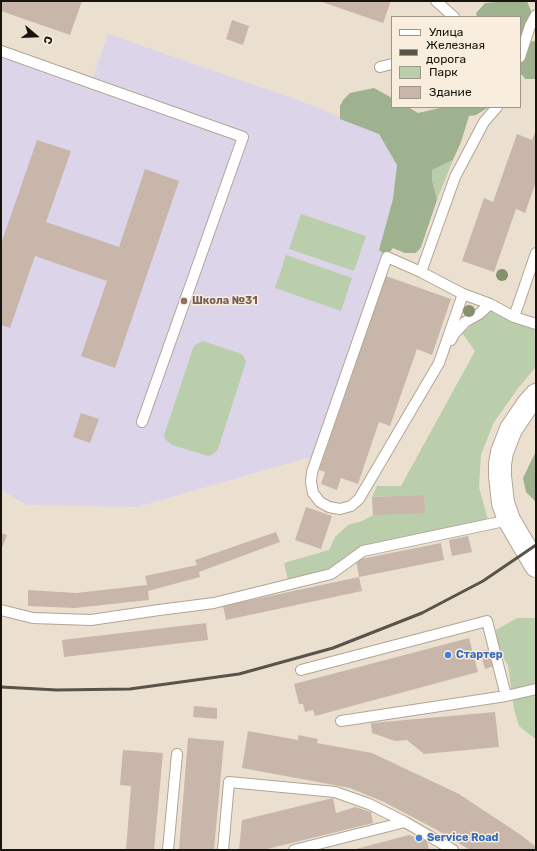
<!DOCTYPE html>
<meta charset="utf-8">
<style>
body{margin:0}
#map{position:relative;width:537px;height:851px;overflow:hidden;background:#ebe0d0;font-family:Rubik,sans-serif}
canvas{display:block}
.frame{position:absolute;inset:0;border:2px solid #17130d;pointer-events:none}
.legend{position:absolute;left:391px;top:16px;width:130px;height:92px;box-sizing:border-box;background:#f9eedd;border:1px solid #9f968a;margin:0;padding:5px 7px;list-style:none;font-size:12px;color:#17130d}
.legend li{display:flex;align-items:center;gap:8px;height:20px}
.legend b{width:20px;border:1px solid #9f968a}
.north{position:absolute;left:16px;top:16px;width:40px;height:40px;-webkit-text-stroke:3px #f9eedd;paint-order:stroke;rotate:109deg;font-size:11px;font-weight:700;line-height:16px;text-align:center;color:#17130d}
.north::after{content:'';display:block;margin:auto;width:14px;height:18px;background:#17130d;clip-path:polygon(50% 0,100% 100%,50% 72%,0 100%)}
</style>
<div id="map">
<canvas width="537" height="851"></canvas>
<div class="frame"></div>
<ul class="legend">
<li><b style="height:5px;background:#fff"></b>Улица</li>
<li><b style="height:5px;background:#59534a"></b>Железная дорога</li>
<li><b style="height:11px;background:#bbceac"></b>Парк</li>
<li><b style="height:11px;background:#c8b6ab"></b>Здание</li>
</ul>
<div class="north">С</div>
</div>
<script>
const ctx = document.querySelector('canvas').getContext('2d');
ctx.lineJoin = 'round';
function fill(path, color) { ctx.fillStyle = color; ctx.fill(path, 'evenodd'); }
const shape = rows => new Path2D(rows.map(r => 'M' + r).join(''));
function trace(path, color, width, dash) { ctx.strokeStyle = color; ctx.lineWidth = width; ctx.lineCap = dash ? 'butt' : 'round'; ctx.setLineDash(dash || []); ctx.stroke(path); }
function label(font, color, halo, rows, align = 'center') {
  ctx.font = font + ' Rubik,sans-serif'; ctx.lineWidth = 3; ctx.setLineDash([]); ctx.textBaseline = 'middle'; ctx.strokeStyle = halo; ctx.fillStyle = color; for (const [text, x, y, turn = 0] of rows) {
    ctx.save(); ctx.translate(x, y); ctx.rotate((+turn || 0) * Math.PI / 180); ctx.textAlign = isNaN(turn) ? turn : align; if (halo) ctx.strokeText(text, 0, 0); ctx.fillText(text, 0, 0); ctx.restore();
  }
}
const education = shape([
 [108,34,303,102,418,147,314,456,137,507,27,505,1,490,1,46,93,77]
]);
const green = shape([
 [453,160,437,200,432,180,432,170],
 [301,214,366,236,354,271,289,249],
 [286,255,352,278,341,311,275,288],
 [491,309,511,322,536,330,536,367,519,387,494,422,481,455,479,487,488,520,362,548,329,572,288,581,284,563,329,550,335,537,348,525,362,521,373,515,424,495,372,497,377,486,401,486,475,351,462,333],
 [203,341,239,353,243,355,246,362,218,449,212,455,208,456,172,445,165,439,164,435,193,348,195,345],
 [517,618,536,618,536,738,534,738,519,726,514,709,508,665,499,651,496,630]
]);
const forest = shape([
 [508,1,527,1,533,16,520,37,520,17,477,17,476,13,485,3],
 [520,39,523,42,536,41,536,79,525,79,523,76,520,74],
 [374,88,392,98,392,107,408,107,418,113,444,107,489,107,476,115,469,116,461,142,453,160,432,170,432,180,437,200,421,247,418,251,415,253,405,253,393,248,389,253,384,254,379,250,393,199,397,165,379,134,340,119,340,106,343,100,350,93],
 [536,451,536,502,526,492,523,478]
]);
const building = shape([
 [1,1,82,1,70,35,1,11],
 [319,1,391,1,383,23],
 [232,20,249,26,243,45,226,39],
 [536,130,536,182,525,213,516,209,494,272,462,261,484,198,493,202,517,134,532,140],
 [37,140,71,151,46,222,119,247,145,169,179,181,115,368,81,356,107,281,35,256,10,328,1,325,1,244],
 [386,276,451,299,432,355,417,349,390,426,379,422,358,484,341,478,337,490,321,484,325,472,319,470],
 [81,413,99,419,90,443,73,437],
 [424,495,425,513,373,515,372,497],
 [306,507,332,516,321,549,295,540],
 [276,532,280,542,199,572,200,577,148,591,149,600,75,608,28,606,28,590,76,593,147,585,145,576,197,565,195,560],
 [1,533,7,535,1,551],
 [468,536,472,552,452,556,449,540],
 [441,543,444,560,359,577,356,560],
 [359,577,362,591,226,620,223,606],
 [206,623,208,640,64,657,62,640],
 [469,638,478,672,315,716,313,710,305,712,303,704,299,704,294,684],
 [490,649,494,666,485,669,480,651],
 [194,706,217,708,217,719,193,717],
 [495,712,499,747,424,754,407,740,395,741,372,733,371,723],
 [248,731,298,740,298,735,318,739,317,743,372,753,459,794,521,835,536,847,536,850,470,850,437,830,384,802,350,788,242,768],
 [188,738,224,741,214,850,179,850],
 [123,750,163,753,154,850,126,850,131,786,120,785],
 [333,798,336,813,355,807,371,812,373,823,263,850,239,850,242,820],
 [409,835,427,841,429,850,352,850]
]);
const service = shape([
 [436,1,454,17],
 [1,51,243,137,142,422],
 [520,57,530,26,536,15],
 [380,67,392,64],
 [421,272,455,177,484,122,497,107],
 [463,294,439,363,359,499,351,506,340,509,329,507,320,502,313,493,311,482,312,472,387,257,421,272,463,294,490,304,514,317,536,324],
 [514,317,536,253],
 [451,340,454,334,465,322,479,314,490,304],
 [1,610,33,618,91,620,159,610,214,603,331,574,363,551,509,520],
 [301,670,487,621,506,696],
 [341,721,506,696,536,689],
 [168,850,177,754],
 [223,850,229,782,335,792,369,804,405,822,453,850],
 [294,850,405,822]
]);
const primary = shape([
 [536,395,528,404,511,429,502,452,500,464,500,476,503,503,509,520,536,566]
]);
const rail = shape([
 [1,687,57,690,130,689,239,674,333,648,422,613,483,581,536,545]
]);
const trees = [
 [502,275],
 [469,311]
];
const markers = [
 [184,301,4,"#8d6e63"],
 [448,655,4,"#3f7fe0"],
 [419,838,4,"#3f7fe0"]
];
const educationNames = [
 ["Школа №31",192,301]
];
const shopNames = [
 ["Стартер",456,655],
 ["Service Road",427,838]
];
fill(education, '#dcd4e9');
fill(green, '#bbceac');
fill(forest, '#9fb28f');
fill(building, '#c8b6ab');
trace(service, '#b0a595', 12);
trace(primary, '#b0a595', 24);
trace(service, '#fff', 10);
trace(primary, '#fff', 22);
trace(rail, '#59534a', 3);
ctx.fillStyle = '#87906c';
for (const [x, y] of trees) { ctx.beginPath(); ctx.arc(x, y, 6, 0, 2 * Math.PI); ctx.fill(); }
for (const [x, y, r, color] of markers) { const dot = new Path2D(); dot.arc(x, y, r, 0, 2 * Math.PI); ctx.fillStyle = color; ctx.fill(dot); trace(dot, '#f9eedd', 1.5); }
label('bold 11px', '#785e54', '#f9eedd', educationNames, 'left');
label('bold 11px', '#366cbe', '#f9eedd', shopNames, 'left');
</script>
